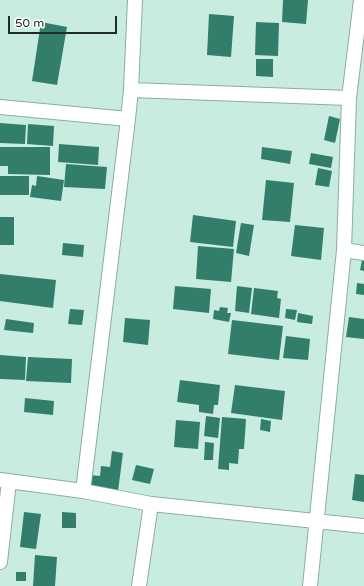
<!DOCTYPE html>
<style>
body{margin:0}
#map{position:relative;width:364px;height:586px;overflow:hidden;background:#c9ece0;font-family:"Varela Round",sans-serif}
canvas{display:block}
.scale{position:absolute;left:8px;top:16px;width:109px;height:18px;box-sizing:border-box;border:2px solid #1e2b27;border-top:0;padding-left:5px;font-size:12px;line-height:14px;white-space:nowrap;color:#1e2b27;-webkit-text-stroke:3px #fff;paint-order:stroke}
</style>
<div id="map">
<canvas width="364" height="586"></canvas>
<div class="scale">50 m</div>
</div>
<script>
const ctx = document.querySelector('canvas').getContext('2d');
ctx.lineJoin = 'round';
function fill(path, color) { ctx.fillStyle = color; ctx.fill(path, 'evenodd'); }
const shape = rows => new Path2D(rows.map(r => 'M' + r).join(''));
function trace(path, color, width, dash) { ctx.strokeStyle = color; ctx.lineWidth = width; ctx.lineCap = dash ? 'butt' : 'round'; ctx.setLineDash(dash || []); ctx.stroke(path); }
const building = shape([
 [283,0,308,0,306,24,282,22],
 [209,14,234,16,231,57,207,55],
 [41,22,67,27,57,85,32,81],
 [256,22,279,23,278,56,255,55],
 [256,59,273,59,273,77,256,76],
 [329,116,340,119,335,143,324,140],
 [0,123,26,125,25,144,0,143],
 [28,124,54,126,53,146,27,144],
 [59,144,99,147,98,165,58,162],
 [0,147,50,147,50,175,8,174,8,166,0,166],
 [262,147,292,151,290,164,261,159],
 [311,153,333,157,331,168,309,164],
 [66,164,107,167,105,189,64,187],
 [318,168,332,171,329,187,315,185],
 [0,176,29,176,29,195,0,195],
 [37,176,64,180,61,201,30,197,32,185,36,186],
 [266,180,294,183,290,222,262,220],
 [193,215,236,221,233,247,190,242],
 [0,217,14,217,14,245,0,245],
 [241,223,254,225,249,256,236,253],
 [295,225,324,228,321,260,291,256],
 [63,243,84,245,83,257,62,255],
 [198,246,234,249,231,282,196,279],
 [362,260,364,260,364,271,360,270],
 [0,274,56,280,53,308,0,301],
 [357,283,364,284,364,295,356,294],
 [175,286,211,289,209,313,173,309],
 [237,286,252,288,249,313,235,311],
 [254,288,278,291,277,298,281,299,279,318,251,314],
 [220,307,228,308,227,313,231,313,229,322,213,319,214,310,219,311],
 [70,309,84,310,82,325,68,324],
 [286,309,297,310,295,320,285,318],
 [298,313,313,316,312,324,297,322],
 [349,317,364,319,364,339,346,337],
 [125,318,150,320,148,345,123,342],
 [6,319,34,323,33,333,4,330],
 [232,320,283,326,279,360,228,354],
 [286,336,310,339,308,360,283,358],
 [0,355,26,357,25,380,0,379],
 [28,357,72,359,71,383,26,381],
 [180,380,220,385,218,405,214,405,213,414,199,412,199,405,177,402],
 [235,385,285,391,282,420,231,413],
 [25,398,54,401,53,415,24,412],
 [206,416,220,418,218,438,204,436],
 [222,417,246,419,244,449,239,449,238,464,229,463,229,470,218,469],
 [261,419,271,421,270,432,260,430],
 [176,420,200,422,198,449,174,447],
 [205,442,214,443,213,460,204,460],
 [112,451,123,453,118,491,89,487,90,475,100,476,101,466,110,467],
 [136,465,154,469,150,484,132,480],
 [355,474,364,475,364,502,352,500],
 [24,512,41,514,36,549,20,547],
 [62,512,76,513,76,528,62,528],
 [35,555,57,557,55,586,33,586],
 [16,572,26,572,26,581,16,581]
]);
const minor = shape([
 [131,90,349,98],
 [0,107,128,119],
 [344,250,364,253],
 [0,480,83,491,151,504,364,526],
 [83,491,128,119,131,90,135,0],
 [0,562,9,481],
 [139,586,151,504],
 [310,586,344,250,349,98,361,0]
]);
fill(building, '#327e6a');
trace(minor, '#8cada3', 16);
trace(minor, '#fff', 14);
</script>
